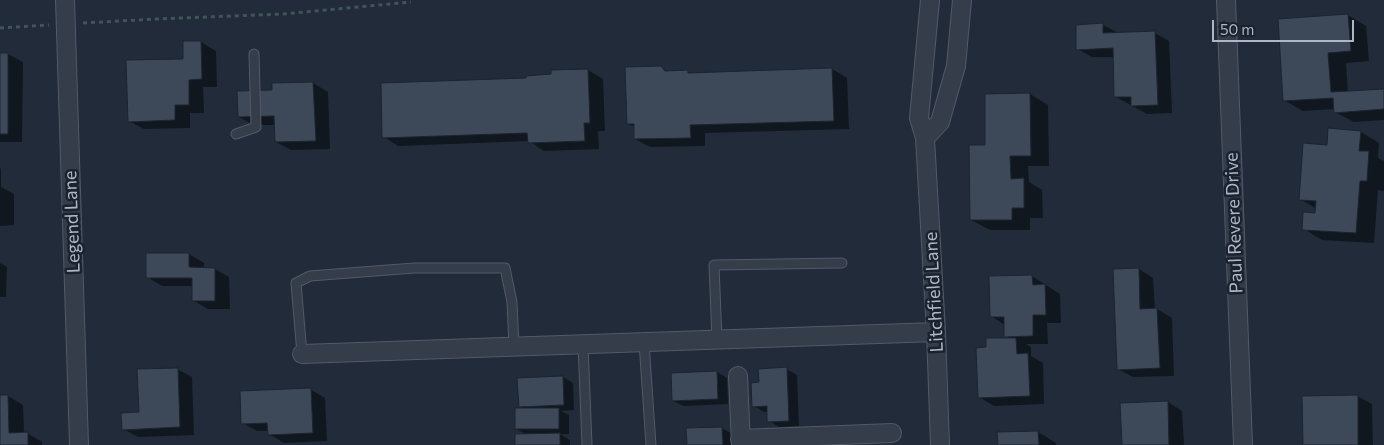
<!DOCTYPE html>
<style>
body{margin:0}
#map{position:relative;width:1384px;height:445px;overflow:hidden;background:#212b3a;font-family:Commissioner,sans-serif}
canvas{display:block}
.scale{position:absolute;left:1212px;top:20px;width:142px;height:22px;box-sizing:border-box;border:2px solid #afb7c6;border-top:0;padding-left:6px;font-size:15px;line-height:18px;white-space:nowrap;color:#afb7c6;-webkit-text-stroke:4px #1a222e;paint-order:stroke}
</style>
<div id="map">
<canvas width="1384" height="445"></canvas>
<div class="scale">50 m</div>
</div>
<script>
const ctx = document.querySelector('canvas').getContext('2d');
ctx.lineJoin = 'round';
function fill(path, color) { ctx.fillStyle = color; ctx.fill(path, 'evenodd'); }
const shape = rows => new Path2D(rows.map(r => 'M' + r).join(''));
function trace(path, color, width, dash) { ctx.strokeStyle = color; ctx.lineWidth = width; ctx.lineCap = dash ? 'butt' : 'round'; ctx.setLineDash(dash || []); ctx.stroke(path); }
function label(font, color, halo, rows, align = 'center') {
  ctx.font = font + ' Commissioner,sans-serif'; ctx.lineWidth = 5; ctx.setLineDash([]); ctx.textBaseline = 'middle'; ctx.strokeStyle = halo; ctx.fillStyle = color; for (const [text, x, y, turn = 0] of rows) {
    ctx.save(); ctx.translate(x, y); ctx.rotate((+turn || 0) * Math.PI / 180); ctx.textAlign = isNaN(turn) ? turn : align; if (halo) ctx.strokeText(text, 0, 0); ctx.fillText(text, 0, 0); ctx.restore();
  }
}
const shadow = shape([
 [1348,15,1366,26,1369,61,1346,63,1348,93,1384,90,1384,120,1354,122,1335,112,1335,109,1303,111,1284,100],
 [1103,25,1118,33,1155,33,1169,41,1172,113,1147,114,1116,97,1114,57,1092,57,1078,49],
 [201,42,216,51,217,87,203,87,204,113,190,113,190,128,144,129,129,121],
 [0,54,8,54,23,62,22,142,0,142],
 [661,68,669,72,687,71,691,74,832,69,847,78,849,129,705,133,705,146,650,147,635,139,635,127,628,124],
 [588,70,603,79,605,131,598,131,599,149,544,151,529,141,398,146,384,137,527,79],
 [313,83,328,92,330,149,291,150,276,142,276,125,254,125,239,117,274,91],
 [1030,94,1048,105,1049,166,1028,166,1029,182,1042,190,1043,218,1030,218,1030,230,990,230,971,220,987,146],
 [1361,132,1379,143,1378,158,1384,161,1384,191,1378,190,1374,243,1322,240,1304,229,1316,214,1317,209,1300,199,1328,146],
 [0,168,1,169,1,187,14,194,14,225,0,226],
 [189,254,204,263,204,269,215,269,229,277,230,309,208,309,194,301,194,286,162,286,147,277],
 [0,263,7,267,6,297,0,297],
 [1139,269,1153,278,1155,310,1157,309,1172,318,1174,376,1133,377,1118,369],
 [1032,276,1060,294,1061,323,1047,323,1048,344,1026,344,1031,347,1031,356,1043,363,1044,404,994,406,979,397,987,348,1011,339,1006,336,1005,325,991,316,990,277],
 [177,369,192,377,194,435,138,437,123,429,140,413],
 [786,369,797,375,799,426,779,427,769,421,768,412,764,412,754,406,760,384],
 [717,372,727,378,728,404,684,406,673,401],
 [563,377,573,383,574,410,561,411,569,415,569,434,560,434,570,440,570,445,516,445,528,435,516,429,525,409,520,406],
 [310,389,325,398,327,441,284,443,269,434,269,431,257,431,243,423],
 [0,396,8,396,23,405,24,433,27,433,42,442,42,445,0,445],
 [1357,396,1372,404,1373,445,1304,445],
 [1168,402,1182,411,1184,445,1123,445],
 [722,428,737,437,737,445,688,445],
 [1038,432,1056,443,1056,445,999,445]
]);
const building = shape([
 [1348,14,1351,51,1328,53,1331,92,1384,89,1384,109,1334,113,1333,98,1283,101,1278,19,1348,14],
 [1103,23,1103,33,1155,31,1158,105,1131,106,1131,97,1114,97,1113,48,1076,50,1076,25,1103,23],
 [183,41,201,41,202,79,189,80,189,105,175,105,175,120,128,122,126,60,183,59,183,41],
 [0,53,8,53,8,134,0,134,0,53],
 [661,66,665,71,688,70,688,73,832,68,834,121,690,125,691,138,634,139,634,124,627,124,625,67,661,66],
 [588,69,590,123,584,123,585,141,528,143,527,133,382,138,381,83,526,78,526,76,551,74,551,70,588,69],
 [313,82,316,141,275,142,274,116,238,117,237,91,272,90,272,83,313,82],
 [1030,93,1031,156,1010,156,1011,179,1024,178,1024,208,1012,208,1012,220,970,220,969,145,985,145,985,94,1030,93],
 [1328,128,1361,131,1359,151,1369,151,1367,181,1360,181,1356,233,1302,230,1303,212,1315,213,1316,201,1299,200,1303,143,1327,145,1328,128],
 [146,253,189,253,189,267,215,268,215,301,192,301,192,278,146,278,146,253],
 [1139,268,1140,309,1157,308,1160,368,1117,370,1113,269,1139,268],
 [1032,275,1033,285,1045,284,1046,315,1033,315,1033,336,1004,337,1004,317,990,317,989,276,1032,275],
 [986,338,1016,338,1017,354,1028,353,1030,396,978,398,976,348,986,347,986,338],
 [787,367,789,421,767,422,767,406,752,407,751,383,759,382,758,369,787,367],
 [178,368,180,427,122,430,121,413,139,412,137,369,178,368],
 [717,371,718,399,672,401,671,373,717,371],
 [563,376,564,405,519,407,517,378,563,376],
 [311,388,313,433,268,435,267,423,241,424,240,391,311,388],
 [0,395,8,395,9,433,28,432,28,445,0,445,0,395],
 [1358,395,1358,445,1303,445,1302,396,1358,395],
 [1168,401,1169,445,1122,445,1120,403,1168,401],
 [515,408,559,408,559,429,515,429,515,408],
 [722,427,723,445,687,445,686,428,722,427],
 [1038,431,1039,445,998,445,997,432,1038,431],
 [560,433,560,445,515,445,515,434,560,433]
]);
const path = shape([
 [83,23,156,19,283,14,411,2],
 [0,28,49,25]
]);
const service = shape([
 [236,134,256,127,254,54],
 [717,340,714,265,842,263],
 [644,342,651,445],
 [583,344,587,445],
 [302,354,296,283,310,276,414,268,505,268,512,302,514,347]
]);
const minor = shape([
 [65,0,79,445],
 [930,0,919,118,925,138,936,332,940,445],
 [1226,0,1243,445],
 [925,138,940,122,956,66,962,0],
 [302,354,936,332],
 [738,376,741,445],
 [740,439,892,433]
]);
const streetNames = [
 ["Legend Lane",72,222,-92],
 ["Paul Revere Drive",1234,223,-92],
 ["Litchfield Lane",934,292,-93]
];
fill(shadow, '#0007');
fill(building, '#3d4959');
trace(building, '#1c2431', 1);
trace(service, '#525a68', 11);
trace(minor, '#525a68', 20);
trace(path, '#415458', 3, [4, 4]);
trace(service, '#353d4a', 9);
trace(minor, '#353d4a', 18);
label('18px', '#afb7c6', '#1a222e', streetNames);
</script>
